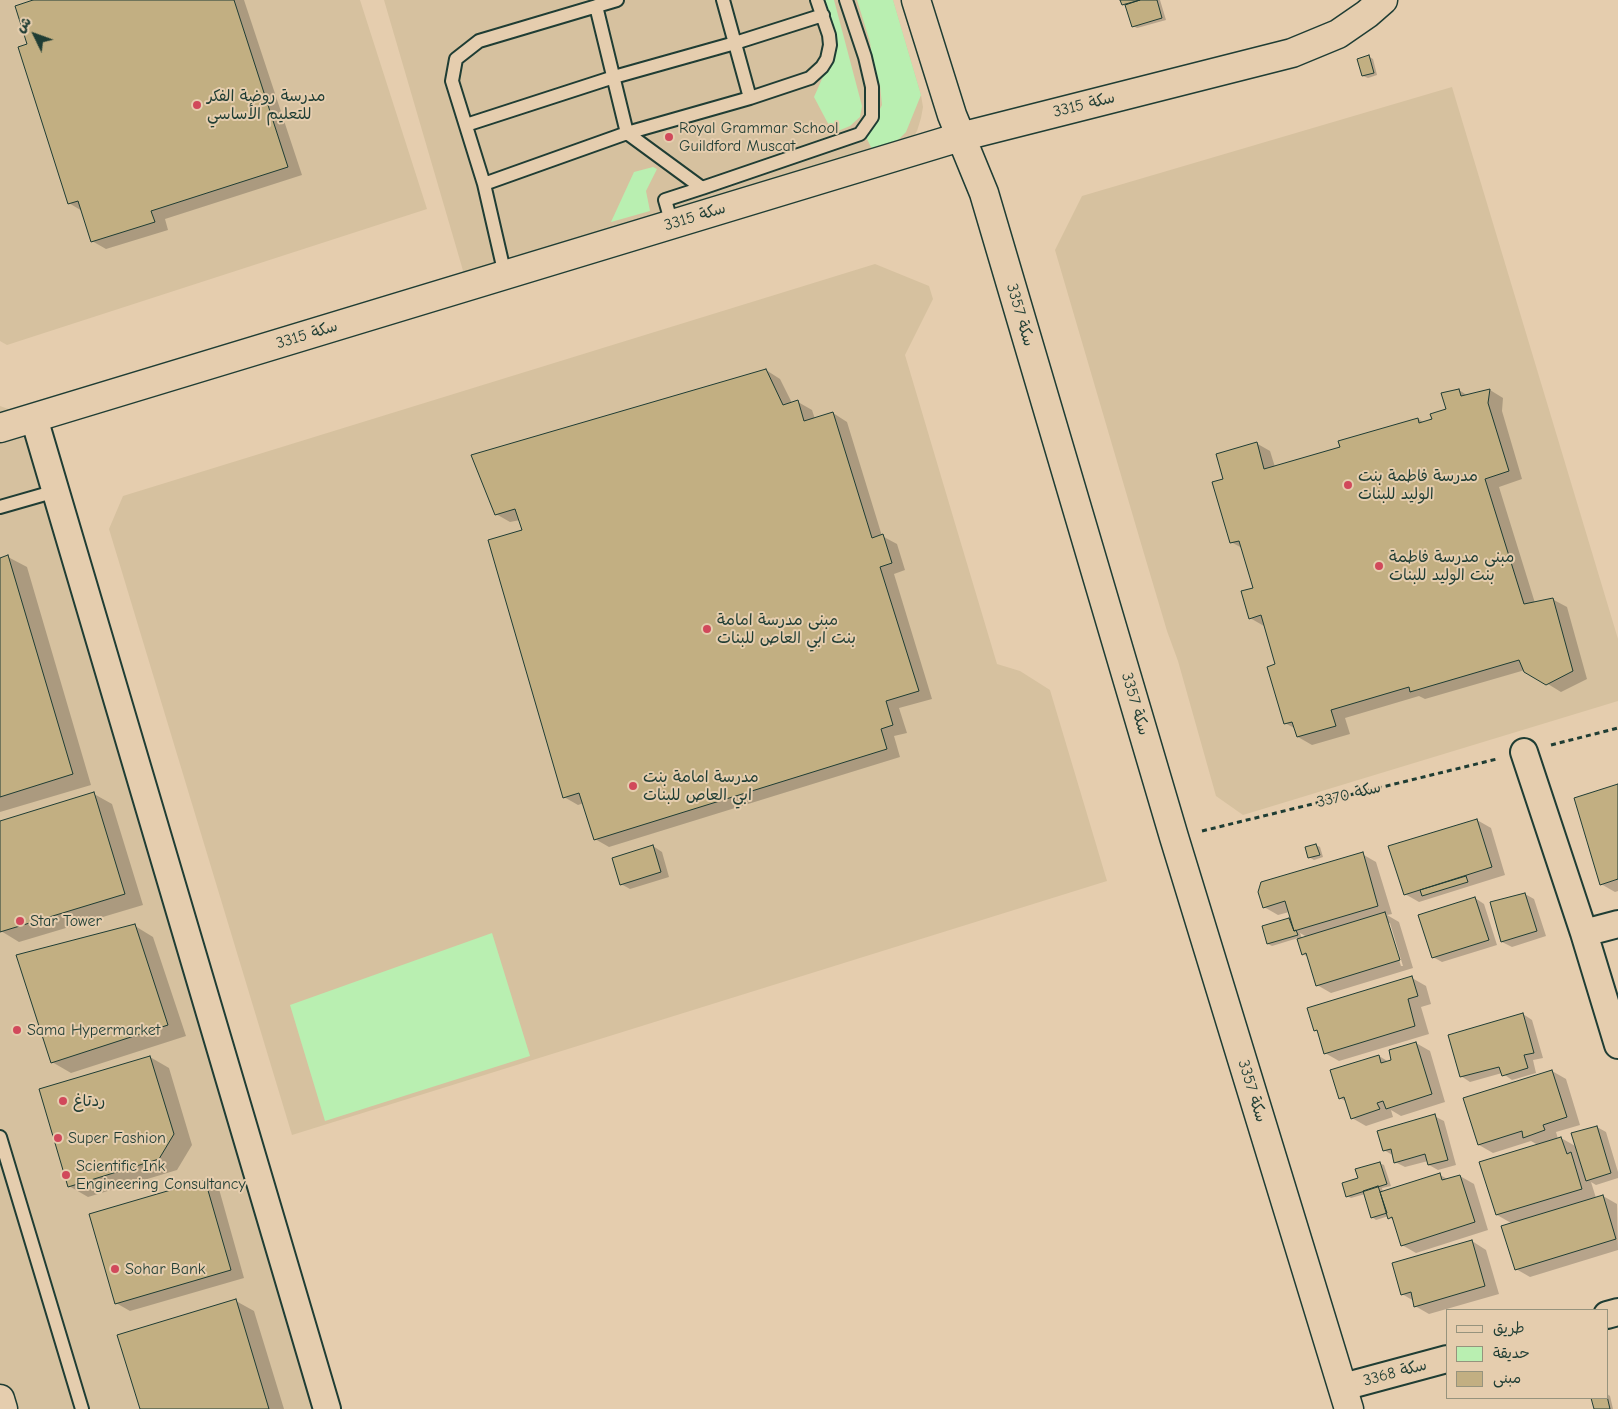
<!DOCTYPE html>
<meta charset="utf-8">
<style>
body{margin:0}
#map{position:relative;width:1618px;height:1409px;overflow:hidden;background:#e5cdae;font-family:"Comic Neue","Playpen Sans Arabic",sans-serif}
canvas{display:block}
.legend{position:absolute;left:1446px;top:1309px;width:162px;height:90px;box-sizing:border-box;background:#e5cdae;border:1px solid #96937d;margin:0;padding:6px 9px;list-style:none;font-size:15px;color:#1f3d34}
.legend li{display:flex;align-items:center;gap:10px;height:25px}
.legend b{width:25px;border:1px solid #96937d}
.north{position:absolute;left:10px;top:10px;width:50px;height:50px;-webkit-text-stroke:4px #e5cdae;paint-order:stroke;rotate:312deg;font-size:14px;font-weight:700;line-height:20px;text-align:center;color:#1f3d34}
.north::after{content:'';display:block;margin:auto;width:18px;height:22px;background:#1f3d34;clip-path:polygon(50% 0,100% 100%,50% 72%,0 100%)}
</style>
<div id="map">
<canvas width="1618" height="1409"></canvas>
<ul class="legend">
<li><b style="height:6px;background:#e5cdae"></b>طريق</li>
<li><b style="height:14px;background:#b9efb1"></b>حديقة</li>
<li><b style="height:14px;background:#c2af82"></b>مبنى</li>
</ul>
<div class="north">ش</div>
</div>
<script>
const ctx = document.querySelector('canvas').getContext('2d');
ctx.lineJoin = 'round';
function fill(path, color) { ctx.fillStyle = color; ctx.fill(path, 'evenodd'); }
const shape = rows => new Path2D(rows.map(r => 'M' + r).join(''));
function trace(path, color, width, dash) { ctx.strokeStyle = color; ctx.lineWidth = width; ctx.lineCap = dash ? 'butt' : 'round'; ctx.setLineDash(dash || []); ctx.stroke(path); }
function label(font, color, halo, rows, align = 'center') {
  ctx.font = font + ' "Comic Neue","Playpen Sans Arabic",sans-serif'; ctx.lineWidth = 4; ctx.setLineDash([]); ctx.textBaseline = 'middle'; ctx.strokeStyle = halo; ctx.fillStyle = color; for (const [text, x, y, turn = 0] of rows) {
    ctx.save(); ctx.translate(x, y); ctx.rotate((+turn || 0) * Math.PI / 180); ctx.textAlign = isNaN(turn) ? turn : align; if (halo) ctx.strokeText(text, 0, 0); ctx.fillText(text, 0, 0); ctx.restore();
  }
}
const built = shape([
 [0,0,360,0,427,209,7,345,0,341],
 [384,0,893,0,921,95,923,107,921,118,917,131,909,144,464,274],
 [1452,87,1618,639,1618,701,1243,815,1216,796,1178,661,1167,631,1140,540,1055,250,1082,196],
 [875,264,929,286,933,299,905,355,954,520,997,664,1020,671,1050,690,1107,881,292,1135,109,529,123,496],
 [0,406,52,425,141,738,338,1409,0,1409]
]);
const green = shape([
 [817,0,834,0,862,106,860,117,850,126,833,133,814,97,829,63],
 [857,0,893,0,921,95,906,132,897,141,872,149,866,137,882,105,880,85,873,65,870,42],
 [653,167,657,169,646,191,650,211,611,222,634,172],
 [492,933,530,1056,325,1121,290,1005]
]);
const shadow = shape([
 [37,0,244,0,302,175,165,219,168,230,106,249,92,241,82,211,69,203,29,45],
 [1121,0,1160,0,1166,20,1137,28,1133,26,1127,7,1123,4],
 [1368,56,1373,59,1377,75,1368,78,1363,76],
 [766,370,780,379,792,403,798,402,812,410,815,419,833,413,847,422,882,536,897,544,905,570,894,574,932,699,899,708,907,733,894,736,900,757,609,847,595,839,584,803,578,805,564,797,523,531,520,520,510,522,496,514],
 [1459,390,1468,396,1490,390,1503,398,1502,411,1522,479,1499,487,1535,603,1552,599,1567,607,1587,679,1561,692,1525,670,1425,699,1419,696,1345,718,1350,734,1312,745,1298,737,1296,729,1285,723,1277,665,1264,626,1250,618,1254,589,1242,548,1231,542,1225,480,1256,443,1270,451,1275,467,1342,448,1418,419,1425,423,1434,420,1447,410],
 [8,557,27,567,91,785,0,812,0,559],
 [1618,785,1618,891,1615,892,1601,884],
 [94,794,112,804,143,905,19,942,1,931,0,822],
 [1477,820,1491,828,1505,875,1419,902,1405,894],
 [1316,845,1320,847,1323,857,1314,860,1309,857],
 [653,846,662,852,669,877,630,889,621,884],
 [1362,854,1376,862,1392,914,1387,915,1399,922,1413,968,1331,993,1317,985,1308,957,1303,954,1298,938,1272,946,1268,944,1263,927,1289,919,1292,920,1289,912,1278,915,1264,907],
 [1387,923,1390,923,1403,966,1401,966],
 [1300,933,1307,937,1302,939],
 [1525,894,1534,899,1546,936,1512,947,1502,942],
 [1475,898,1484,904,1497,945,1442,962,1433,957],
 [135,926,153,937,186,1036,71,1073,52,1062],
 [1412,978,1426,986,1431,1004,1421,1007,1429,1034,1339,1061,1325,1053,1319,1032,1315,1030],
 [1523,1014,1532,1020,1543,1058,1533,1060,1536,1073,1512,1080,1502,1073,1470,1082,1461,1076],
 [1416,1043,1430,1051,1445,1102,1401,1116,1391,1110,1393,1117,1366,1126,1352,1118,1347,1102,1340,1098,1379,1056,1389,1062,1393,1060],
 [150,1057,169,1068,192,1145,177,1170,88,1197,69,1186],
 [1552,1071,1566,1079,1580,1125,1556,1132,1558,1139,1561,1138,1577,1147,1597,1127,1606,1132,1618,1172,1618,1178,1596,1185,1591,1182,1596,1198,1603,1196,1617,1204,1618,1250,1530,1277,1516,1269,1513,1224,1497,1215,1481,1163,1538,1145,1531,1141,1493,1153,1479,1145],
 [1434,1116,1444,1121,1456,1165,1438,1170,1429,1165,1428,1161,1405,1167,1395,1162,1394,1156,1384,1150],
 [1379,1163,1384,1165,1391,1186,1382,1188,1383,1193,1440,1175,1449,1180,1460,1176,1474,1184,1488,1230,1416,1253,1402,1245,1394,1221,1389,1216,1376,1220,1372,1217,1365,1194,1351,1198,1347,1196,1360,1179],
 [205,1181,219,1189,244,1278,130,1311,116,1303],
 [1472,1241,1486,1250,1499,1294,1429,1314,1415,1306,1414,1301,1402,1294],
 [236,1301,254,1311,284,1409,141,1409],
 [1607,1394,1610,1396,1613,1409,1596,1409,1592,1398,1607,1398]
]);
const building = shape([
 [33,0,234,0,288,167,151,211,155,222,91,242,78,201,68,204,18,47,27,44,15,6,33,0],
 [1120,0,1140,0,1122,5,1120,0],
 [1140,0,1157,0,1162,18,1132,27,1125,5,1140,0],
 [1369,55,1374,73,1362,76,1357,59,1369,55],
 [766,369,783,405,798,400,804,421,833,412,872,538,883,534,892,563,880,567,919,691,886,701,893,725,881,729,887,749,594,840,579,793,563,798,488,540,522,530,515,509,495,515,471,455,766,369],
 [1459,389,1461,396,1490,389,1488,403,1509,471,1485,479,1524,604,1553,598,1573,671,1546,685,1524,672,1519,660,1410,692,1409,687,1331,710,1336,726,1297,737,1292,722,1284,724,1267,667,1275,664,1261,615,1249,619,1241,591,1253,588,1239,541,1230,543,1212,482,1223,479,1216,454,1257,442,1264,469,1340,447,1338,441,1418,418,1419,423,1432,419,1430,414,1446,409,1441,393,1459,389],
 [8,555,73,774,0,797,0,558,8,555],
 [1618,784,1618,879,1600,885,1574,798,1618,784],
 [94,792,125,894,0,932,0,821,94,792],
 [1477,819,1492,867,1404,895,1388,846,1477,819],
 [1316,844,1320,855,1308,858,1305,847,1316,844],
 [653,845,661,872,620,885,612,858,653,845],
 [1363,852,1378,906,1294,931,1285,901,1263,908,1258,892,1261,882,1363,852],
 [1466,876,1468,882,1422,896,1420,890,1466,876],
 [1525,893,1537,931,1501,942,1490,902,1525,893],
 [1475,897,1489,940,1432,958,1418,915,1475,897],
 [1385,912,1400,960,1316,986,1306,953,1302,955,1297,939,1385,912],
 [1289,918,1294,931,1296,930,1298,935,1267,944,1262,926,1289,918],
 [135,924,168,1025,51,1063,16,955,135,924],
 [1412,976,1418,996,1408,999,1415,1026,1324,1054,1317,1030,1314,1031,1307,1008,1412,976],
 [1523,1013,1534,1053,1524,1055,1528,1068,1502,1076,1499,1067,1460,1077,1448,1035,1523,1013],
 [1416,1042,1432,1094,1386,1109,1383,1101,1377,1103,1380,1109,1351,1119,1344,1097,1339,1099,1330,1070,1379,1055,1381,1063,1391,1060,1389,1050,1416,1042],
 [150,1056,174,1134,159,1159,68,1187,39,1089,150,1056],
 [1552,1070,1567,1117,1543,1125,1545,1130,1523,1138,1522,1131,1478,1145,1463,1098,1552,1070],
 [1435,1114,1448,1160,1428,1165,1425,1154,1394,1163,1391,1149,1383,1151,1377,1131,1435,1114],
 [1597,1126,1611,1173,1586,1181,1571,1133,1597,1126],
 [1561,1137,1567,1154,1571,1152,1582,1189,1496,1215,1479,1162,1561,1137],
 [1380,1162,1387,1184,1346,1197,1342,1183,1358,1178,1355,1169,1380,1162],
 [1440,1173,1442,1180,1460,1175,1475,1222,1401,1246,1392,1217,1388,1219,1380,1192,1440,1173],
 [205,1180,231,1270,115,1304,89,1214,205,1180],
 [1378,1186,1387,1213,1371,1218,1363,1191,1378,1186],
 [1603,1195,1616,1239,1515,1270,1501,1226,1603,1195],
 [1472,1240,1485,1286,1414,1307,1411,1292,1401,1295,1392,1263,1472,1240],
 [236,1299,269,1409,140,1409,117,1335,236,1299],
 [1607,1396,1610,1409,1594,1409,1591,1398,1607,1398,1607,1396]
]);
const path = shape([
 [1551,745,1618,728],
 [1202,831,1497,759]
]);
const service = shape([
 [723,0,750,98,810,78,822,67,827,59,830,45,829,35,817,0],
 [596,6,627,133,750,98],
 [466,125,614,77,735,43,823,15],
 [484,184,452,81,456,59,479,41,617,0],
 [672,224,665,200,702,188],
 [505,275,484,184,627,133,702,188,860,134,872,117,872,87,865,57,846,0],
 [0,507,56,491],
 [0,1137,82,1409]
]);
const minor = shape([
 [34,418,327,1409],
 [1524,752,1584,933,1618,1045],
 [1584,933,1618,924],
 [1607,1315,1618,1312],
 [1343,1387,1447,1359]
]);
const tertiary = shape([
 [916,0,952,115,984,193,1174,837,1349,1409],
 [0,428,960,137,1292,53,1338,34,1367,14,1383,0],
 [0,1399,3,1409]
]);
const markers = [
 [197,105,5,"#d1495b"],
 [669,137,5,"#d1495b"],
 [1348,485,5,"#d1495b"],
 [1379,566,5,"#d1495b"],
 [707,629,5,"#d1495b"],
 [633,786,5,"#d1495b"],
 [20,921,5,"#d1495b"],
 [17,1030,5,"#d1495b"],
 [63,1101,5,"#d1495b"],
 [58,1138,5,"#d1495b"],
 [66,1175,5,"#d1495b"],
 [115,1269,5,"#d1495b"]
];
const poiNames = [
 ["مدرسة روضة الفكر",207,96],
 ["للتعليم الأساسي",207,114],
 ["Royal Grammar School",679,128],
 ["Guildford Muscat",679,146],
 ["مدرسة فاطمة بنت",1358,476],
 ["الوليد للبنات",1358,494],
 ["مبنى مدرسة فاطمة",1389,557],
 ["بنت الوليد للبنات",1389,575],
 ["مبنى مدرسة امامة",717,620],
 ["بنت ابي العاص للبنات",717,638],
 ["مدرسة امامة بنت",643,777],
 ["ابي العاص للبنات",643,795],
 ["Star Tower",30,921],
 ["Sama Hypermarket",27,1030],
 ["ردتاغ",73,1101],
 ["Super Fashion",68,1138],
 ["Scientific Ink",76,1166],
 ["Engineering Consultancy",76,1184],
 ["Sohar Bank",125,1269]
];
const streetNames = [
 ["سكة 3315",1084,105,-14],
 ["سكة 3315",695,217,-17],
 ["سكة 3357",1020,315,74],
 ["سكة 3315",307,335,-17],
 ["سكة 3357",1135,704,74],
 ["سكة 3370",1349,795,-14],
 ["سكة 3357",1252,1091,73],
 ["سكة 3368",1395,1373,-15]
];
fill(built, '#d6c19f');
fill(green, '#b9efb1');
fill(shadow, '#0003');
fill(building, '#c2af82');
trace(building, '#1f3d34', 1);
trace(service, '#1f3d34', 16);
trace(minor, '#1f3d34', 30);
trace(tertiary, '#1f3d34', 31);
trace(path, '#1f3d34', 3, [5, 4]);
trace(service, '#e5cdae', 12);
trace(minor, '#e5cdae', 26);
trace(tertiary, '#e5cdae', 28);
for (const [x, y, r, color] of markers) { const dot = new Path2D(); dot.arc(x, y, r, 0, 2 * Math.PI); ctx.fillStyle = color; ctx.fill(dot); trace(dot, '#e5cdae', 2); }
label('16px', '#1f3d34', '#e5cdae', poiNames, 'left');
label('16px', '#1f3d34', '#e5cdae', streetNames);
</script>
